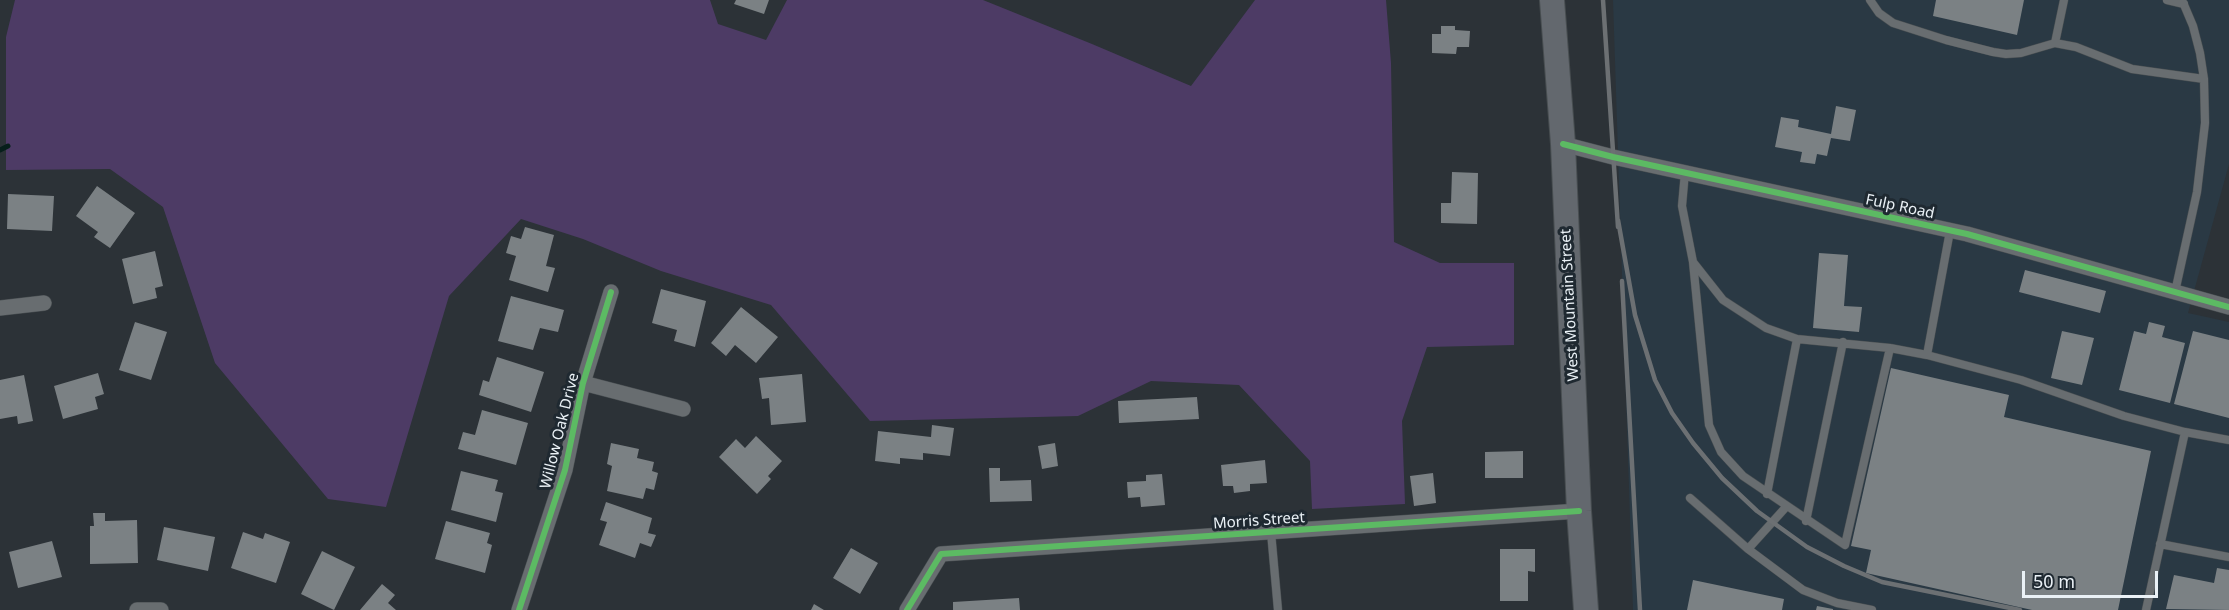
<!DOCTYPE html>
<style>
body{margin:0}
#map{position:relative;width:2229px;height:610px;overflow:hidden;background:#2c3237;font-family:"Noto Sans",sans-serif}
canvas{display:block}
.scale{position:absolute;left:2022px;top:571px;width:136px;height:27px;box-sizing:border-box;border:3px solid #eaf1f6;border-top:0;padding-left:8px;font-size:18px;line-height:21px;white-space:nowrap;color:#eaf1f6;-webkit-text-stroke:4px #1f2931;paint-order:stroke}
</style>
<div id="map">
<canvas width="2229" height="610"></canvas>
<div class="scale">50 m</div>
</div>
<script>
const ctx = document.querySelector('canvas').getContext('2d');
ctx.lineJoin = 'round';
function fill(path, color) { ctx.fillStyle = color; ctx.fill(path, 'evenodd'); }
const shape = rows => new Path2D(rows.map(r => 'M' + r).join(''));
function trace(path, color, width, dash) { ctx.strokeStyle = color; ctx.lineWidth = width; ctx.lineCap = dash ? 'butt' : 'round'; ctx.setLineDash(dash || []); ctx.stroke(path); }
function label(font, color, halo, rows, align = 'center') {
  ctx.font = font + ' "Noto Sans",sans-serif'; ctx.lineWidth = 6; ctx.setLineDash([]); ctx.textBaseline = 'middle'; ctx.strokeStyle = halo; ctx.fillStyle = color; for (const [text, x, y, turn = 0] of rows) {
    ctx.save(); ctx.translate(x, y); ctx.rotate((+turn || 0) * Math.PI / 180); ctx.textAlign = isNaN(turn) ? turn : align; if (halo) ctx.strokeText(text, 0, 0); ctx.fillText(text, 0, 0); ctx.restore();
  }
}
const built = shape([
 [1613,0,2229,0,2229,164,2188,313,2229,322,2229,610,1633,610]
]);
const green = shape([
 [15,0,710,0,718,24,766,40,787,0,983,0,1092,44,1191,86,1255,0,1386,0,1391,63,1394,242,1440,263,1514,263,1514,345,1427,347,1402,421,1405,504,1312,509,1310,461,1239,385,1151,381,1078,416,870,421,771,305,661,271,583,239,521,219,449,296,386,507,328,499,215,363,163,207,110,169,6,170,6,37]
]);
const stream = shape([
 [0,150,8,146]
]);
const building = shape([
 [736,0,769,0,764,14,734,4],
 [1936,0,2024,0,2017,35,1933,16],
 [1441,26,1455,26,1455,30,1470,31,1469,47,1457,47,1456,54,1432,53,1432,34,1441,34],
 [1836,106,1856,110,1850,141,1831,138,1827,156,1817,154,1815,164,1800,162,1802,152,1775,147,1781,117,1799,120,1798,127,1831,134],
 [1452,172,1478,173,1477,224,1441,223,1441,203,1451,203],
 [97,186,135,213,110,248,94,237,98,232,76,216],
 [8,194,54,196,52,231,7,229],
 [525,227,554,235,546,266,555,268,548,292,509,280,516,256,506,253,511,236,521,239],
 [155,251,163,286,155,288,157,298,133,304,122,259],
 [1819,253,1848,255,1844,306,1862,307,1859,332,1813,328],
 [2025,270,2106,291,2100,313,2019,292],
 [661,289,706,301,695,347,674,341,677,330,652,323],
 [511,296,564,310,558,332,540,328,533,350,498,341],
 [741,307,778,337,756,363,735,345,726,356,711,343],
 [135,322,167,332,151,380,119,370],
 [2149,322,2165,326,2162,337,2185,343,2170,403,2119,390,2134,331,2146,334],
 [2062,331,2094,338,2082,385,2051,378],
 [2193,331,2229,340,2229,418,2174,404],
 [497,357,544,372,531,412,479,395,483,380,489,382],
 [1891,368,2009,395,2004,417,2151,451,2118,610,2032,610,1866,573,1871,550,1851,546],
 [98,373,104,394,95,397,98,409,63,419,54,386],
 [802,374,806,422,771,425,769,398,762,399,759,378],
 [24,375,33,421,18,424,17,416,0,419,0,380],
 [1197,397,1199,419,1119,423,1118,401],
 [482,410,528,423,516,465,458,449,463,432,475,435],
 [932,425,954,428,950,456,923,453,923,460,900,458,900,464,875,461,878,431,931,437],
 [756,436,782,461,768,476,771,479,757,494,719,457,736,439,745,448],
 [611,443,639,449,637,458,654,462,652,471,658,473,654,490,646,488,643,499,607,491,612,466,607,464],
 [1055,443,1058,466,1042,469,1038,446],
 [1523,451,1523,478,1485,478,1485,452],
 [1265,460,1267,483,1250,484,1250,491,1234,493,1233,486,1223,486,1221,465],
 [989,468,1000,468,1000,481,1031,480,1032,501,990,502],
 [461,471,498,480,495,491,503,493,496,522,451,510],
 [1433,473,1436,503,1414,506,1410,476],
 [1162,474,1165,505,1141,507,1140,497,1128,498,1127,482,1146,481,1146,475],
 [606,502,652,518,648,533,656,535,651,547,640,543,635,558,599,545,607,522,600,520],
 [93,513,105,513,105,521,137,520,138,563,90,564,90,526,94,526],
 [446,521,490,533,487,543,492,545,485,573,435,559],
 [164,527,215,537,208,571,157,560],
 [243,532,263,539,265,533,290,542,276,583,231,568],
 [52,541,62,577,18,588,9,552],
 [851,548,878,563,860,594,833,578],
 [1500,549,1535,549,1535,572,1528,571,1528,601,1500,601],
 [322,551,355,567,334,610,301,594],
 [2217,568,2229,570,2229,610,2166,609,2174,575,2214,583],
 [1693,580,1784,599,1782,610,1687,610],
 [382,584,395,595,388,603,396,610,360,610],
 [1019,598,1020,610,953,610,953,602],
 [814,604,824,610,811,610],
 [1817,606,1833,609,1833,610,1816,610]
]);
const lane = shape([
 [1870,0,1879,13,1893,23,1946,40,1993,52,2006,54,2021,53,2055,43,2076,47,2132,69,2204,79],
 [2167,0,2184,4],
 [2055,43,2064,0],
 [1685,172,1682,206,1693,262,1723,300,1766,328,1797,339,1890,348,1927,355,1950,231],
 [1693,262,1709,425,1721,452,1743,476,1845,545,1890,348],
 [2175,292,2197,192,2205,123,2204,79,2200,53,2193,26,2182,0],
 [1927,355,2021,380,2124,416,2185,432,2146,610],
 [2185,432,2229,440],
 [1767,494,1797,339],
 [1690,498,1748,549,1803,590,1837,603,1872,610],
 [1806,521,1843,342],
 [1271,532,1278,610],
 [2160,544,2229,557],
 [1748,549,1786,507]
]);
const street = shape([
 [1563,144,1613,157,1967,234,2229,307],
 [0,308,44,303],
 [583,383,683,409],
 [137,610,161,610],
 [519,610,565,470,583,383,611,292],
 [907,610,941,554,1579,511]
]);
const primary = shape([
 [1552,0,1563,144,1579,511,1586,610]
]);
const rail = shape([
 [1603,0,1618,227],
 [1618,220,1635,315,1655,380,1672,413,1693,443,1722,478,1757,511,1807,547,1844,566,1882,582,2020,610],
 [1622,281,1640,610]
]);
const cycleway = shape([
 [1563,144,1613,157,1967,234,2229,307],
 [519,610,565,470,583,383,611,292],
 [907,610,941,554,1579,511]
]);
const streetNames = [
 ["Fulp Road",1900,207,12],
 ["West Mountain Street",1570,305,-93],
 ["Willow Oak Drive",560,431,-76],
 ["Morris Street",1259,521,-4]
];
fill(built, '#2a3944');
fill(green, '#4d3b65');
trace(stream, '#071f1b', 5);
fill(building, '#7b8184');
trace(lane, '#484e51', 9);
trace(street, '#484e51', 16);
trace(primary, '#484e51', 26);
trace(lane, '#686d70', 8);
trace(street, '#686d70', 15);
trace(primary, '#63686e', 24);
trace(rail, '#6c7073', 4.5);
trace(cycleway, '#5cba63', 6);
label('15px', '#eaf1f6', '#1f2931', streetNames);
</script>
